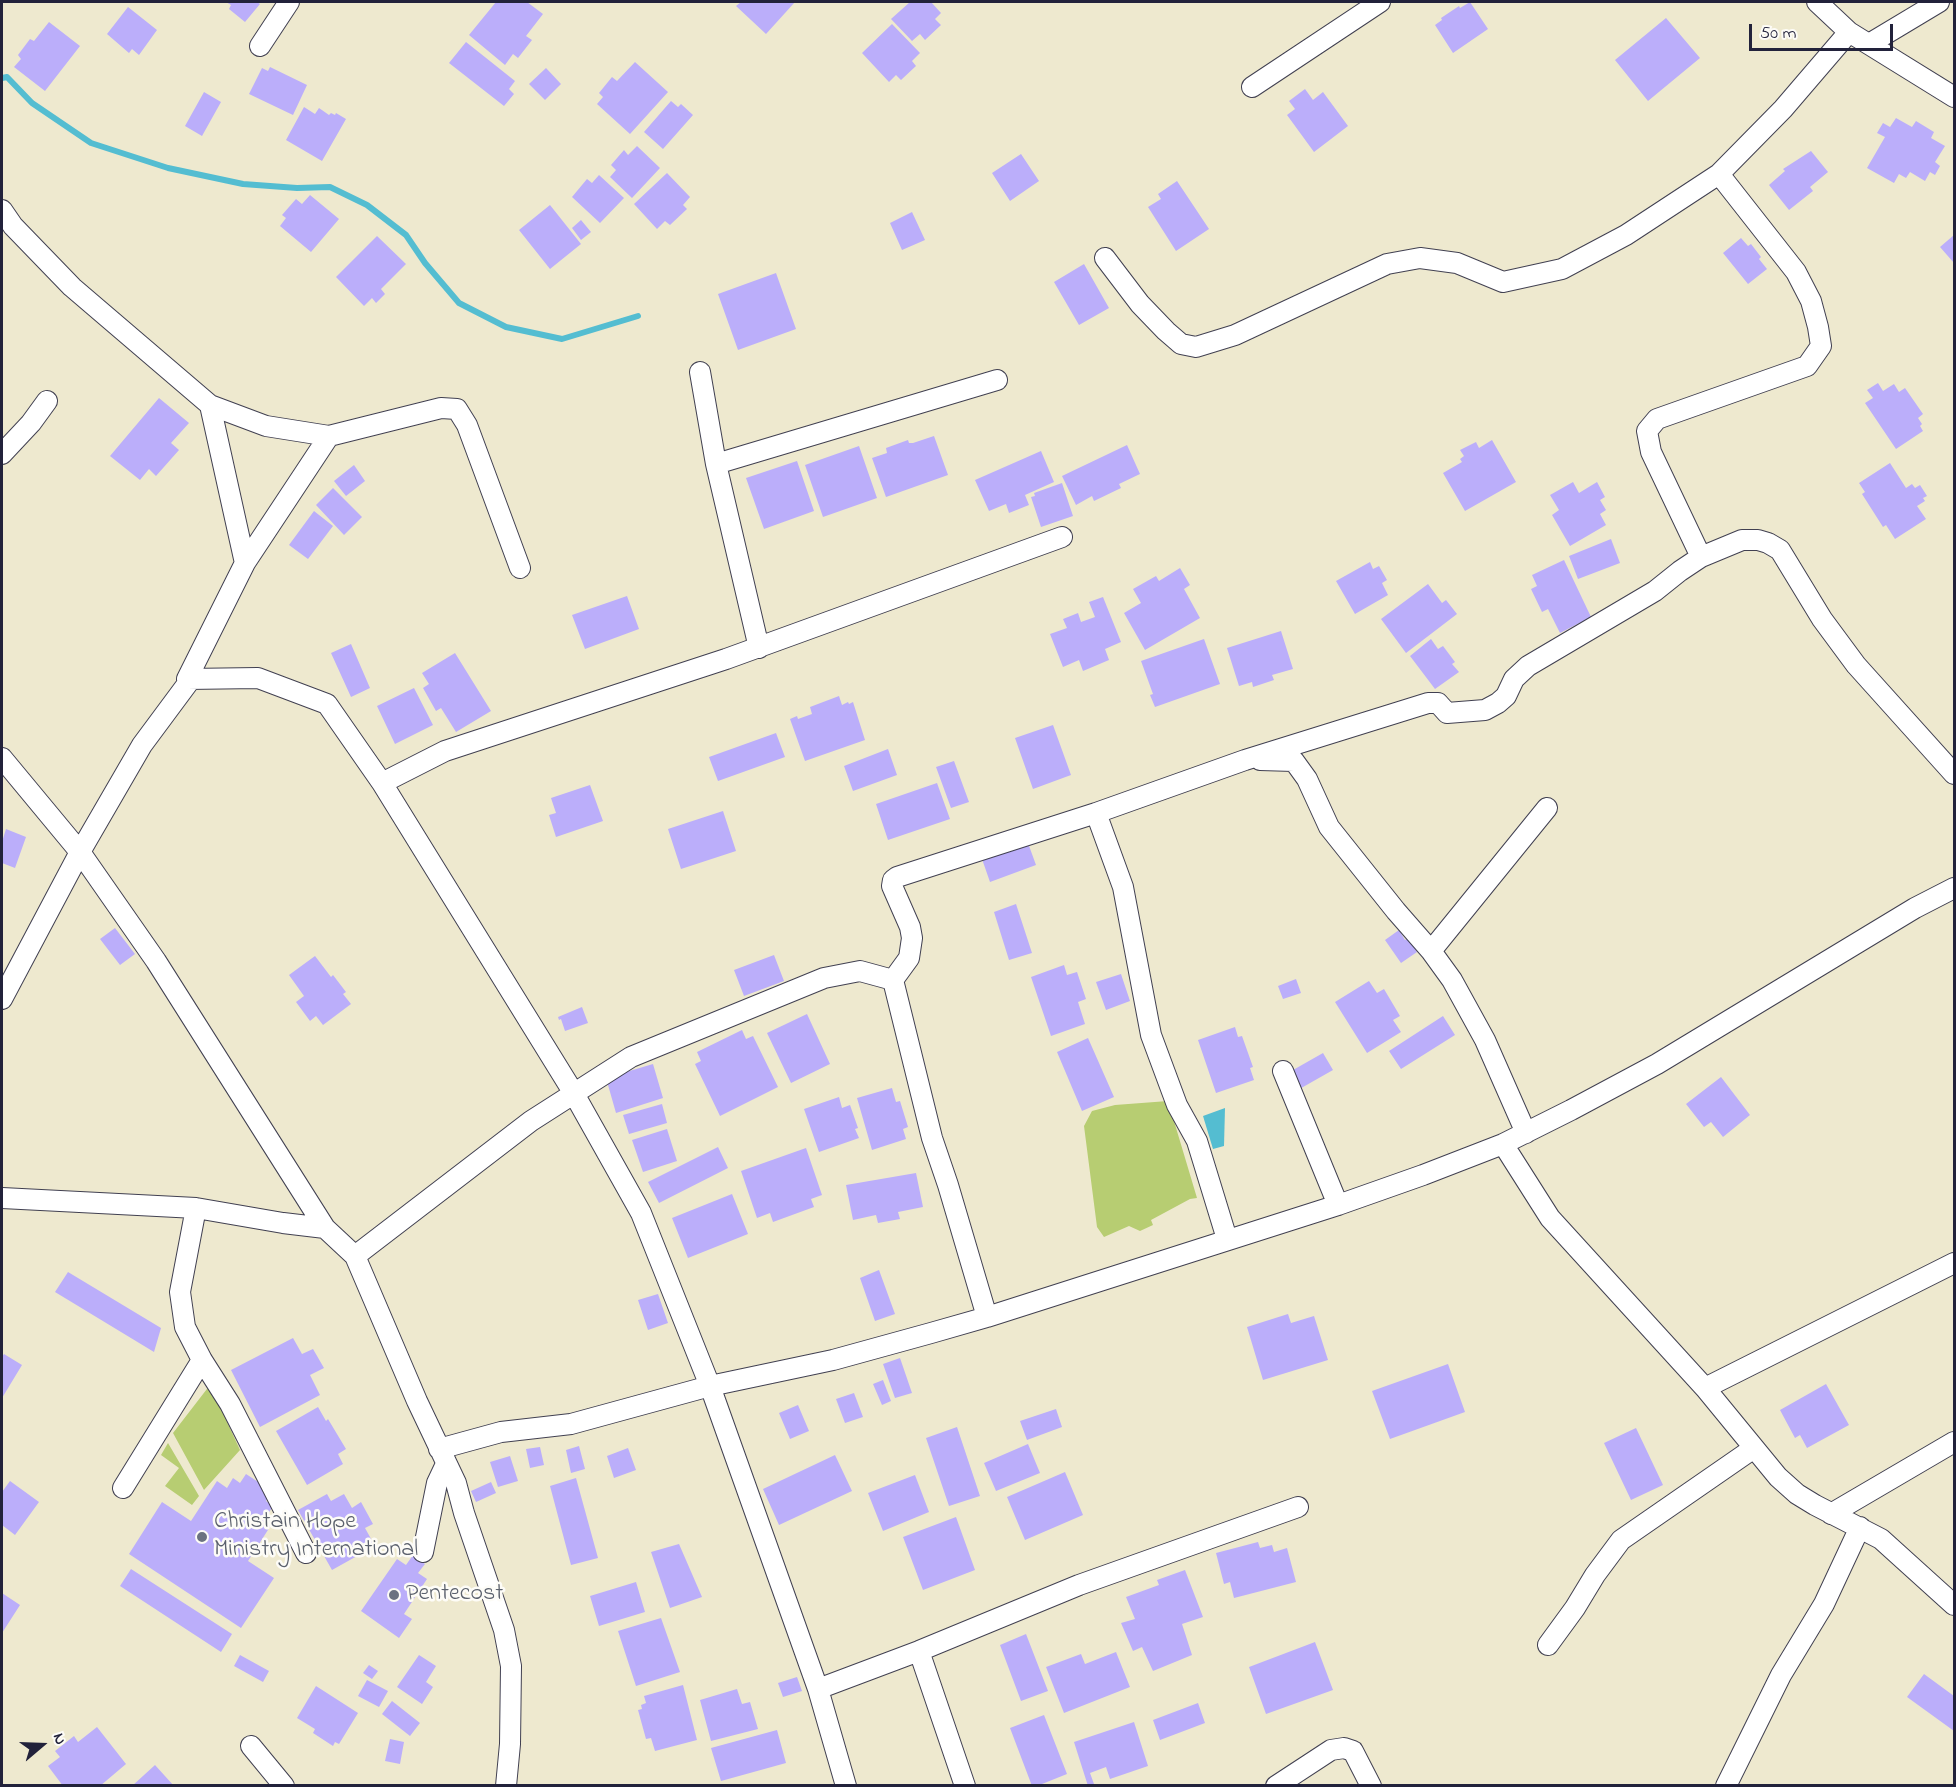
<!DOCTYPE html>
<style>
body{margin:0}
#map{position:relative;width:1956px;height:1787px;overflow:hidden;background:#eee9cf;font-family:"Indie Flower",sans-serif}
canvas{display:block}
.frame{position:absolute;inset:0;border:3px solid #22223b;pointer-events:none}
.north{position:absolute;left:12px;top:1715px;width:60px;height:60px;-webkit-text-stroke:4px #fdfcf7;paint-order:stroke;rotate:71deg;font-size:16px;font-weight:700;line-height:24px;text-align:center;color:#22223b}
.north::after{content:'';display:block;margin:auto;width:21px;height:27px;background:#22223b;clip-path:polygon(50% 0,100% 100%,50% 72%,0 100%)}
.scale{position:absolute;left:1749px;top:24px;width:144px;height:27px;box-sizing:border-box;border:3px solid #22223b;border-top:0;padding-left:8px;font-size:18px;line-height:21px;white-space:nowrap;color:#22223b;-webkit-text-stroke:4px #fdfcf7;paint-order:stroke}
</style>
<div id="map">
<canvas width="1956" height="1787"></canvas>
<div class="frame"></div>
<div class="north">N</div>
<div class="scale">50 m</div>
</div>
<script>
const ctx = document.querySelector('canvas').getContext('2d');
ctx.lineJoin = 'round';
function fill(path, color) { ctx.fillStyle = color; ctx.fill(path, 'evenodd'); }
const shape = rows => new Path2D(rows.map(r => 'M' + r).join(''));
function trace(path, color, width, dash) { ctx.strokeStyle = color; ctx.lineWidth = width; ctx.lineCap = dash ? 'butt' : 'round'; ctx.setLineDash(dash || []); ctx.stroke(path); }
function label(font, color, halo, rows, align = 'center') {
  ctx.font = font + ' "Indie Flower",sans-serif'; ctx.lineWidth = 5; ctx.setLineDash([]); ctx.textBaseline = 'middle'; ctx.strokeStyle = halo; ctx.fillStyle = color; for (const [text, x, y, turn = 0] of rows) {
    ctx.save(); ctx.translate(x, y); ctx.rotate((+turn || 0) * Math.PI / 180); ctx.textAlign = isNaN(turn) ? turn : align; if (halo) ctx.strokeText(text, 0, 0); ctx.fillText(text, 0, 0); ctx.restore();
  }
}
const green = shape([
 [1168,1101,1197,1198,1190,1199,1151,1220,1153,1225,1140,1231,1129,1226,1104,1237,1097,1227,1084,1126,1092,1111,1115,1105],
 [210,1385,240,1450,204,1490,173,1433],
 [168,1443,199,1496,192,1505,165,1486,179,1468,161,1455]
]);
const water = shape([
 [1225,1108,1224,1146,1213,1149,1203,1116]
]);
const stream = shape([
 [2,78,7,77,32,103,91,143,168,168,243,184,297,188,330,187,367,205,406,235,425,263,459,303,506,327,562,339,638,316]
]);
const building = shape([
 [226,2,257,2,260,4,245,22,229,9,231,5],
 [496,2,527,2,543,14,526,36,532,40,518,58,513,54,505,65,469,35],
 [741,2,795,2,766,34,736,6],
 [910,2,931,2,941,13,935,19,941,25,925,40,920,34,912,41,891,19],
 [1470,2,1488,29,1453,53,1435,25,1442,20,1441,18,1459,6,1460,8],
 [128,7,157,30,139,55,132,49,129,53,107,34],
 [1666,18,1700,58,1648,101,1615,60],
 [49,22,80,46,45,91,14,67,21,59,18,55,30,39,34,41],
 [892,24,920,53,912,61,916,66,901,80,896,75,889,82,862,53],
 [466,42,515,81,509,89,514,94,504,106,449,63],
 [635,62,668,92,630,134,597,104,603,97,599,93,612,77,617,81],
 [270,67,307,85,293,115,249,94,262,68,268,71],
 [546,68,561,84,545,100,529,84],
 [1305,89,1313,100,1323,92,1348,126,1314,152,1287,115,1295,109,1289,101],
 [204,92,221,102,202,136,185,126],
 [671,101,678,107,681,104,693,115,663,149,644,132],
 [304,107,315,114,319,108,329,115,331,113,335,115,336,113,346,119,322,161,286,140],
 [1896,118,1912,127,1916,121,1934,132,1931,138,1945,146,1935,162,1940,166,1935,175,1930,172,1925,181,1910,172,1906,178,1899,174,1894,183,1867,168,1885,137,1877,133,1883,123,1890,127],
 [637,146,660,168,632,198,610,177,616,170,611,165,624,150,628,155],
 [1811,151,1828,172,1810,187,1813,191,1789,210,1769,185,1785,171,1783,169],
 [1021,154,1039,181,1010,201,992,173],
 [667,173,690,197,683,205,687,209,670,225,665,221,657,229,634,204],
 [599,175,624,198,600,223,572,197,587,179,592,183],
 [1177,181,1209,229,1176,251,1148,207,1161,199,1158,194],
 [310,195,339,219,311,252,280,226,286,218,282,215,296,199,302,204],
 [550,205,581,244,550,269,519,230],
 [912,212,925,240,902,250,890,223],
 [581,220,591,232,581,240,572,228],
 [1954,235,1954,263,1940,247],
 [377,236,406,264,381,289,385,294,376,303,372,298,364,306,336,277],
 [1741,238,1748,246,1751,244,1761,257,1759,259,1767,269,1748,284,1723,253],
 [1084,264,1109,308,1079,325,1054,282],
 [776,273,796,329,738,350,718,294],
 [1878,383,1883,391,1894,384,1899,392,1905,388,1923,414,1918,418,1922,424,1920,426,1923,431,1896,449,1865,403,1873,398,1867,390],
 [159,398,189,423,171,443,179,450,156,476,149,469,140,480,110,456],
 [934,436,948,475,886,497,872,458,887,453,886,448,908,440,909,443,913,443],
 [1492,440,1516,482,1465,511,1443,473,1462,462,1460,459,1464,456,1460,450,1476,442,1479,448],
 [1127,445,1140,474,1119,484,1121,488,1094,501,1092,496,1076,505,1062,476],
 [859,446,877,498,823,517,805,465],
 [1041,451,1054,482,1025,495,1029,505,1009,513,1006,504,989,511,975,480],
 [797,461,814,511,764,529,746,478],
 [1890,463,1906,488,1912,484,1915,488,1920,485,1927,496,1923,498,1925,501,1917,506,1926,519,1895,539,1886,525,1883,527,1862,494,1865,492,1859,483],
 [354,465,365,481,346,496,334,481],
 [1573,482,1579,493,1597,482,1605,497,1600,500,1606,510,1600,514,1606,525,1570,546,1552,515,1559,510,1550,495],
 [1062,483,1073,516,1041,527,1031,497,1035,496,1034,493],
 [333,488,362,517,344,535,316,505],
 [314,511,333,526,308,559,289,545],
 [1611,539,1620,563,1578,579,1569,556],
 [1564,560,1591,617,1560,633,1548,609,1542,612,1531,589,1537,586,1532,575],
 [1370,562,1373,569,1379,566,1387,580,1382,583,1388,595,1355,614,1336,581],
 [1180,568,1190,585,1184,589,1200,618,1145,650,1124,613,1141,603,1133,589,1156,576,1159,581],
 [1428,584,1442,603,1446,600,1457,614,1406,653,1381,619],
 [627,596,639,629,585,649,572,615],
 [1103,597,1121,642,1105,649,1109,660,1083,671,1079,660,1063,667,1050,634,1067,628,1063,619,1078,613,1081,622,1095,617,1089,602],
 [1281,631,1293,669,1272,675,1274,680,1253,687,1252,682,1239,686,1227,648],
 [1204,639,1220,684,1155,707,1150,695,1153,694,1141,661],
 [1431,639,1438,649,1443,646,1455,662,1452,664,1459,672,1435,689,1410,656],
 [351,644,370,688,351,697,331,653],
 [455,653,491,711,456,732,441,708,436,711,423,688,429,684,422,673],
 [414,688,433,725,395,744,377,706],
 [839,696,842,705,848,702,849,704,853,702,865,740,805,761,790,719,797,716,798,719,812,714,810,707],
 [1053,725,1071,775,1033,789,1015,738],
 [776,733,785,757,718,781,709,757],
 [888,749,897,775,853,791,844,766],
 [954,761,969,802,951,808,936,767],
 [937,783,950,819,888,840,876,804],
 [590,785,603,821,556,837,549,815,556,813,551,798],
 [723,811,736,851,681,869,668,829],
 [6,829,26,837,15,868,2,863,2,842],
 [1028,843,1036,865,990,882,982,859],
 [1016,904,1032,953,1009,960,994,912],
 [115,928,135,954,120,965,100,939],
 [1399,930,1405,940,1408,938,1417,952,1401,963,1385,940],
 [774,955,784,981,744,996,734,970],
 [315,956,331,977,333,975,346,992,343,994,351,1004,323,1025,316,1016,310,1021,296,1002,304,996,289,975],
 [1064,965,1067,975,1077,972,1086,999,1078,1002,1085,1024,1051,1036,1031,977],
 [1121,974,1130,1001,1106,1010,1096,982],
 [1296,979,1301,993,1283,999,1278,986],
 [1369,981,1377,993,1384,989,1400,1016,1393,1020,1401,1032,1367,1053,1335,1002],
 [582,1007,588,1023,565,1031,561,1019,559,1020,558,1017],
 [807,1014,830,1064,791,1083,767,1033],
 [1443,1016,1455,1035,1401,1069,1389,1051],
 [1235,1027,1238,1037,1242,1036,1253,1067,1250,1068,1254,1080,1216,1093,1198,1040],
 [742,1030,746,1039,753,1036,778,1087,720,1116,695,1064,701,1061,697,1052],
 [1088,1038,1114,1097,1082,1111,1057,1052],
 [1323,1053,1333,1070,1296,1091,1286,1074],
 [653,1064,663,1098,616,1113,606,1078],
 [1721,1077,1750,1115,1723,1137,1711,1122,1704,1127,1686,1104],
 [892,1088,896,1102,900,1101,908,1127,903,1129,906,1139,872,1150,857,1098],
 [839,1097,842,1108,850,1105,858,1128,855,1129,859,1138,819,1152,804,1109],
 [662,1104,667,1123,629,1134,623,1115],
 [667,1129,677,1161,643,1172,632,1140],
 [718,1147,728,1168,659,1203,648,1182],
 [806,1148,822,1195,811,1199,814,1207,773,1222,770,1213,757,1218,741,1171],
 [916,1173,923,1207,898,1212,900,1219,878,1223,876,1215,853,1220,846,1185],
 [732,1194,748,1234,688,1258,672,1218],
 [879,1270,895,1314,875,1321,860,1278],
 [68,1272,161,1328,154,1352,55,1292],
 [658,1294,668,1323,648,1330,638,1300],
 [1288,1314,1291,1323,1314,1316,1328,1360,1263,1380,1247,1327],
 [293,1338,302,1354,313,1349,324,1368,310,1375,320,1395,260,1427,231,1370],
 [4,1354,22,1365,2,1398,2,1357],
 [900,1358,912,1393,895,1398,883,1364],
 [1448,1364,1465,1412,1390,1439,1372,1391],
 [883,1380,891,1401,882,1405,873,1384],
 [1826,1384,1849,1425,1807,1448,1800,1435,1795,1438,1780,1410],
 [854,1393,863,1417,845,1423,836,1399],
 [798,1405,809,1431,790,1439,779,1413],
 [318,1407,326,1421,328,1419,346,1449,338,1454,343,1464,307,1485,276,1431],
 [1056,1409,1062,1427,1027,1440,1020,1421],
 [957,1427,980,1496,949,1506,926,1438],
 [1636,1428,1663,1485,1631,1500,1604,1443],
 [1028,1444,1040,1473,996,1491,984,1463],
 [579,1446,585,1469,571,1473,566,1450],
 [540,1447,544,1465,530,1468,526,1449],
 [628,1448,636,1470,614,1478,607,1456],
 [835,1455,852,1491,779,1525,763,1489],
 [510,1456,518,1481,498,1487,490,1462],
 [1065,1472,1083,1515,1025,1540,1007,1497],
 [246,1474,272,1491,266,1501,273,1506,268,1514,275,1519,248,1561,274,1578,241,1628,129,1554,162,1502,191,1521,217,1481,227,1488,233,1478,240,1483],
 [915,1475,929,1512,883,1531,868,1493],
 [576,1478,598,1558,571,1565,550,1486],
 [10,1481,39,1502,15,1535,2,1525,2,1492],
 [491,1482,496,1493,476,1502,471,1491],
 [327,1494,331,1501,344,1494,352,1508,361,1502,373,1524,365,1528,375,1546,332,1570,298,1510],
 [956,1517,975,1570,923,1590,903,1537],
 [1258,1542,1260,1548,1272,1545,1274,1552,1287,1548,1296,1582,1234,1598,1230,1582,1224,1584,1216,1553],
 [679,1544,702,1597,670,1608,651,1552],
 [413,1555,425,1564,418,1573,427,1579,404,1614,412,1619,399,1638,361,1611,397,1559,406,1565],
 [131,1569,232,1634,221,1652,120,1586],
 [1185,1570,1203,1617,1182,1624,1192,1655,1153,1671,1142,1647,1133,1651,1121,1623,1135,1619,1126,1597,1159,1585,1157,1580],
 [636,1582,645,1612,599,1626,590,1596],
 [2,1593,20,1605,2,1633],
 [661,1618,680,1672,636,1686,618,1631],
 [1026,1634,1048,1691,1021,1701,1000,1645],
 [1315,1642,1333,1690,1266,1714,1249,1667],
 [1116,1652,1130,1687,1064,1713,1046,1667,1081,1654,1085,1664],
 [240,1655,269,1671,263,1682,234,1666],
 [419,1655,436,1666,426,1682,433,1687,422,1704,397,1687],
 [369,1665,378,1671,372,1679,363,1673],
 [1924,1674,1954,1696,1954,1731,1907,1697],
 [797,1677,802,1691,783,1697,778,1683],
 [367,1680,388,1691,379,1707,358,1696],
 [683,1685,697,1740,655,1751,651,1738,646,1739,638,1710,642,1709,641,1705,646,1703,644,1696],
 [316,1686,358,1713,339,1744,335,1742,333,1746,313,1733,315,1729,297,1718],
 [737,1689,742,1704,750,1702,758,1729,711,1741,700,1700],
 [392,1701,420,1723,410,1736,382,1714],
 [1198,1703,1205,1723,1160,1740,1153,1720],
 [1044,1715,1067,1774,1037,1786,1032,1786,1010,1728],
 [1134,1722,1148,1766,1110,1779,1106,1767,1090,1773,1094,1784,1088,1786,1074,1742],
 [97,1727,126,1764,100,1786,63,1786,48,1766,60,1757,55,1751,74,1736,78,1742],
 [777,1730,786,1763,721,1781,711,1748],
 [390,1739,404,1742,400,1764,385,1761],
 [155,1765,174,1786,132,1786]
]);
const minor = shape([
 [1817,2,1849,32,1954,97],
 [1869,44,1939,2],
 [260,46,289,2],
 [1252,87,1380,2],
 [2,210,13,226,72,287,210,405,245,563,187,679,188,683,142,745,80,852,2,999],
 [1105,258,1140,304,1166,331,1181,344,1196,347,1235,335,1387,264,1420,258,1457,263,1503,282,1562,269,1626,235,1719,174,1783,109,1849,32],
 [700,372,716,464,759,648],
 [210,405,266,426,329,436],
 [2,454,31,423,47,401],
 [716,464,997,380],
 [1701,557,1651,452,1647,431,1657,419,1807,366,1821,346,1818,327,1811,301,1796,272,1719,174],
 [245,563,329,436,441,408,457,409,467,425,520,568],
 [187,679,258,678,327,704,382,783,573,1092,641,1213,710,1386,818,1689,846,1786],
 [2,758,80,852,156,961,325,1228],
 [1260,760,1294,761,1307,779,1329,827,1396,911,1431,951,1452,980,1485,1040,1526,1133],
 [382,783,445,751,726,659,1062,537],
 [1096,813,1123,887,1151,1035,1177,1105,1197,1141,1227,1239],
 [1431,951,1547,808],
 [1283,1071,1338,1205],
 [1503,1144,1550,1218,1705,1388,1778,1477,1797,1494,1815,1505,1881,1539,1954,1605],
 [2,1198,196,1208,283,1223,325,1228,355,1256,417,1401,456,1483,464,1513,504,1630,511,1666,510,1744,506,1786],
 [196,1208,180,1292,185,1327,202,1360,230,1404,306,1553],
 [355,1256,531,1121,631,1057,824,978,860,971,893,980],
 [987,1317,948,1185,932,1138,893,980,909,958,912,938,910,927,892,886,893,880,897,877,1096,813,1245,760,1428,703,1438,703,1447,713,1485,710,1498,703,1506,696,1514,679,1528,666,1655,591,1680,571,1701,557,1742,540,1758,540,1768,543,1780,550,1822,619,1856,665,1954,774],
 [1705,1388,1954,1263],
 [439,1449,501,1432,571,1424,710,1386,833,1360,931,1333,987,1317,1338,1205,1423,1175,1503,1144,1571,1110,1657,1064,1915,908,1954,888],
 [123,1488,202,1360],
 [1831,1514,1954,1442],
 [423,1552,437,1483,446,1464],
 [1548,1645,1575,1608,1595,1575,1621,1540,1754,1448],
 [919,1651,965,1786],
 [818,1689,919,1651,1079,1585,1298,1507],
 [251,1746,284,1786],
 [1276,1786,1331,1750,1344,1748,1353,1751,1371,1786],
 [1726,1786,1781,1675,1824,1604,1860,1527]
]);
const markers = [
 [202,1537,6,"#6b7280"],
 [394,1595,6,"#6b7280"]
];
const worshipNames = [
 ["Christain Hope",214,1523],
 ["Ministry International",214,1551],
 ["Pentecost",406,1595]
];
fill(green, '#b7cd72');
fill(water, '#54bdd1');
trace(stream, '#54bdd1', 6);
fill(building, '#bbaefa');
trace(minor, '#414051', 22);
trace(minor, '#fff', 20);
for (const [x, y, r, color] of markers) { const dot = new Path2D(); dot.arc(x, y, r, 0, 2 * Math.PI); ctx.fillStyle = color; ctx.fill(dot); trace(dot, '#fdfcf7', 2); }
label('24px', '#5b616d', '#fdfcf7', worshipNames, 'left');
</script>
